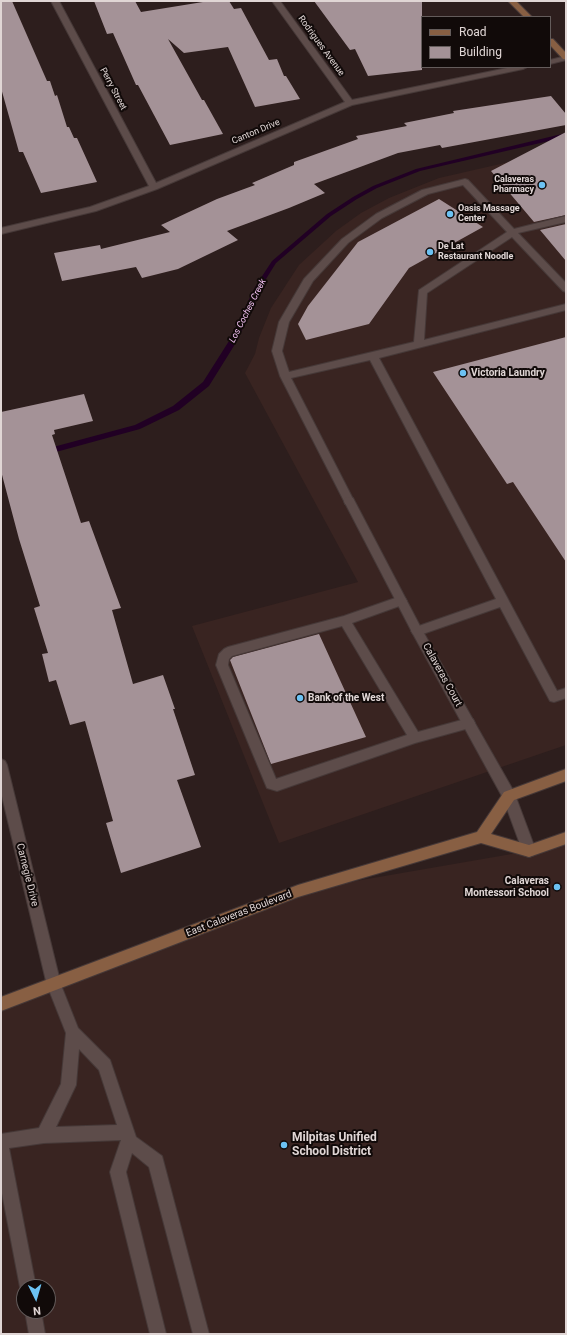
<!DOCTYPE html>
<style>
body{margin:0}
#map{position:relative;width:567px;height:1335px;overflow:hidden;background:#2d1e1d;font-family:Roboto,sans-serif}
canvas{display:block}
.frame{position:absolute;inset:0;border:2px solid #e0d6d5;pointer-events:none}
.legend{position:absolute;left:421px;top:16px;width:130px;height:52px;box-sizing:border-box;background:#110a09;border:1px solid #645c5b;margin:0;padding:5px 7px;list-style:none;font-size:12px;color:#e0d6d5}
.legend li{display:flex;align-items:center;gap:8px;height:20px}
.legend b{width:20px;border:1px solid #645c5b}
.north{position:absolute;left:16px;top:1279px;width:40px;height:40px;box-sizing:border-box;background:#110a09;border:1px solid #645c5b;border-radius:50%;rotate:175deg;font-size:11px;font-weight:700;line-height:16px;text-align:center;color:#e0d6d5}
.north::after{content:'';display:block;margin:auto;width:14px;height:18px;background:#6cc2f3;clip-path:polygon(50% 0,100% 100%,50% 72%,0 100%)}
</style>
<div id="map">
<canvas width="567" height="1335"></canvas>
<div class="frame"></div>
<ul class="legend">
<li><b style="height:5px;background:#885f43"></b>Road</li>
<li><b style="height:11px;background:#a49297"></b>Building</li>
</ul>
<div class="north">N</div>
</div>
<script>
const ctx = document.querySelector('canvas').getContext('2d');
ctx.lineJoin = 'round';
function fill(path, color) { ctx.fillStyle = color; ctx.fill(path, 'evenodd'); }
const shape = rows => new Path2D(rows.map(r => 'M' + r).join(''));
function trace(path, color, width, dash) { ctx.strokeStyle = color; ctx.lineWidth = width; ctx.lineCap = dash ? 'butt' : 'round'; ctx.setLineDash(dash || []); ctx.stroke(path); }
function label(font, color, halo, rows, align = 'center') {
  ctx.font = font + ' Roboto,sans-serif'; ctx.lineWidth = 4; ctx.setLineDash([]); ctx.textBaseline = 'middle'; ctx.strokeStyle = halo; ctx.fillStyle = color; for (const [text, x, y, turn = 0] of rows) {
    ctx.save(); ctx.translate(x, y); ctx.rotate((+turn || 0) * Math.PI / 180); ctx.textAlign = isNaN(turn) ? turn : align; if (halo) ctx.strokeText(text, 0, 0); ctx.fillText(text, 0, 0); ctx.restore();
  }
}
const built = shape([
 [566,149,566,745,279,843,192,626,358,582,245,373,255,354,259,338,271,308,299,265,336,231,361,213,389,198,439,178],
 [566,838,566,1334,1,1334,1,1004,298,891,529,851],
 [24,1287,48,1287,48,1311,24,1311]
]);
const stream = shape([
 [566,133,566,137,420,171,377,188,357,199,331,216,276,263,261,287,237,341,209,386,179,410,140,429,45,455,42,454,41,452,42,450,135,425,173,406,203,382,229,341,255,287,272,261,327,214,353,197,373,186,416,169,566,133]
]);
const building = shape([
 [1,1,12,1,47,81,50,81,55,96,57,95,67,127,69,127,74,138,77,138,97,182,41,193,23,152,19,152,1,88],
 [94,1,135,1,141,12,209,1,229,1,234,9,241,8,269,60,277,59,284,76,286,76,300,99,255,107,228,47,184,53,168,39,202,100,204,100,223,134,170,145,138,85,136,85,113,33,107,34],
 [314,1,422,1,422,70,368,76,355,49,350,50],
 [551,96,566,114,566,125,442,148,440,145,398,153,314,184,325,193,289,208,227,231,238,240,178,269,142,278,136,267,62,281,54,253,100,245,101,249,170,232,161,225,217,199,255,185,252,183,294,165,294,162,358,139,356,136,407,126,404,123,454,113,453,111],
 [566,132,566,215,534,222,491,171],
 [439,199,483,227,409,268,369,324,306,340,298,324,308,306,358,242],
 [566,224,566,261,540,230],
 [566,337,566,562,513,482,507,484,433,372],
 [84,394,93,421,54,430,55,434,52,435,81,523,89,521,121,608,112,610,133,684,163,675,175,709,173,709,195,775,177,780,201,847,121,873,106,823,113,821,85,721,70,725,56,680,49,682,42,654,48,653,34,608,40,606,19,539,1,471,1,412],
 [319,634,366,737,271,764,230,660,233,657]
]);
const lane = shape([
 [465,179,468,180,514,229,566,216,566,222,518,233,566,283,566,292,563,291,512,237,427,293,424,340,566,304,566,310,379,358,557,691,566,688,566,698,554,702,550,701,500,607,417,636,413,634,411,631,413,628,496,599,370,360,291,378,354,501,353,504,349,505,345,504,344,501,280,376,272,351,279,322,304,279,342,239,376,214,422,190,465,179],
 [463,185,507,232,419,290,414,342,289,372,282,351,289,322,313,281,348,243,382,218,428,194,463,185],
 [401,596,405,598,407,601,405,604,352,623,418,732,469,718,473,719,475,723,473,727,415,743,277,791,267,788,216,665,219,654,224,649,228,647,344,616,401,596],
 [342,626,407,735,276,779,228,665,229,659,232,656,342,626],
 [54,978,59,980,78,1028,110,1060,136,1137,162,1156,209,1334,193,1334,149,1167,132,1153,126,1172,166,1334,150,1334,110,1172,121,1140,44,1143,9,1148,36,1287,24,1287,24,1294,22,1293,20,1287,1,1188,1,1134,39,1128,61,1084,66,1033,47,985,49,980,54,978],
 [79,1049,99,1070,117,1125,56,1127,76,1085,79,1049],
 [25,1311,41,1311,45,1334,29,1334,25,1311]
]);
const street = shape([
 [51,1,59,1,156,183,345,102,272,1,280,1,352,100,512,67,527,67,523,69,352,105,157,189,96,211,1,234,1,228,90,207,149,186,51,1],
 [566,56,566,60,550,64,550,60,566,56],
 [349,497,353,498,421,628,514,792,536,851,534,855,529,857,524,855,503,798,413,634,344,501,345,498,349,497],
 [1,759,5,761,7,765,61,985,59,990,54,992,49,990,47,985,1,792,1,759]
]);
const secondary = shape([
 [508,1,516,1,532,17,524,17,508,1],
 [550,39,553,39,566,53,566,59,563,59,550,45,550,39],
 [566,769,566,781,514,800,491,834,529,845,566,832,566,844,529,857,481,843,298,897,1,1011,1,997,298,885,477,832,504,792,566,769]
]);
const markers = [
 [542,185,4,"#6cc2f3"],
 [450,214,4,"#6cc2f3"],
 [430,252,4,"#6cc2f3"],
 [463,373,4,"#6cc2f3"],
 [300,698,4,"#6cc2f3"],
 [557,887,4,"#6cc2f3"],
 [284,1145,4,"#6cc2f3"]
];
const farStreetnames = [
 ["Rodrigues Avenue",321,46,54],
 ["Perry Street",113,89,62],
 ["Canton Drive",256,132,-23]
];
const farPoinames = [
 ["Calaveras",534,180,"right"],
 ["Pharmacy",534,190,"right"],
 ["Oasis Massage",458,209],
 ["Center",458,219],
 ["De Lat",438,247],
 ["Restaurant Noodle",438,257]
];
const farWaternames = [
 ["Los Coches Creek",248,311,-63]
];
const poiNames = [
 ["Victoria Laundry",471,373],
 ["Bank of the West",308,698],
 ["Calaveras",549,881,"right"],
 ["Montessori School",549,893,"right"]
];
const streetNames = [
 ["Calaveras Court",442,675,61],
 ["Carnegie Drive",27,875,76],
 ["East Calaveras Boulevard",239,914,-21]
];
const nearPoinames = [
 ["Milpitas Unified",292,1138],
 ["School District",292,1152]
];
fill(built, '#392421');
fill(stream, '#210024');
fill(building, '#a49297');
trace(lane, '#463938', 2);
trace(street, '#463938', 2);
trace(secondary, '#463938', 2);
fill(lane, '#5d4c4a');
fill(street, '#5d4c4a');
fill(secondary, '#885f43');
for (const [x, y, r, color] of markers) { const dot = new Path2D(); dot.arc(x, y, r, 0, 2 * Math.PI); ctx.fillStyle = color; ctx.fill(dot); trace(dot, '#110a09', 1.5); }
label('9px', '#e0d6d5', '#110a09', farStreetnames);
label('bold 9px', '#e0d6d5', '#110a09', farPoinames, 'left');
label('italic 9px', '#f8c6f9', '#110a09', farWaternames);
label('bold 10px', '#e0d6d5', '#110a09', poiNames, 'left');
label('10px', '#e0d6d5', '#110a09', streetNames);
label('bold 12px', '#e0d6d5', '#110a09', nearPoinames, 'left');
</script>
